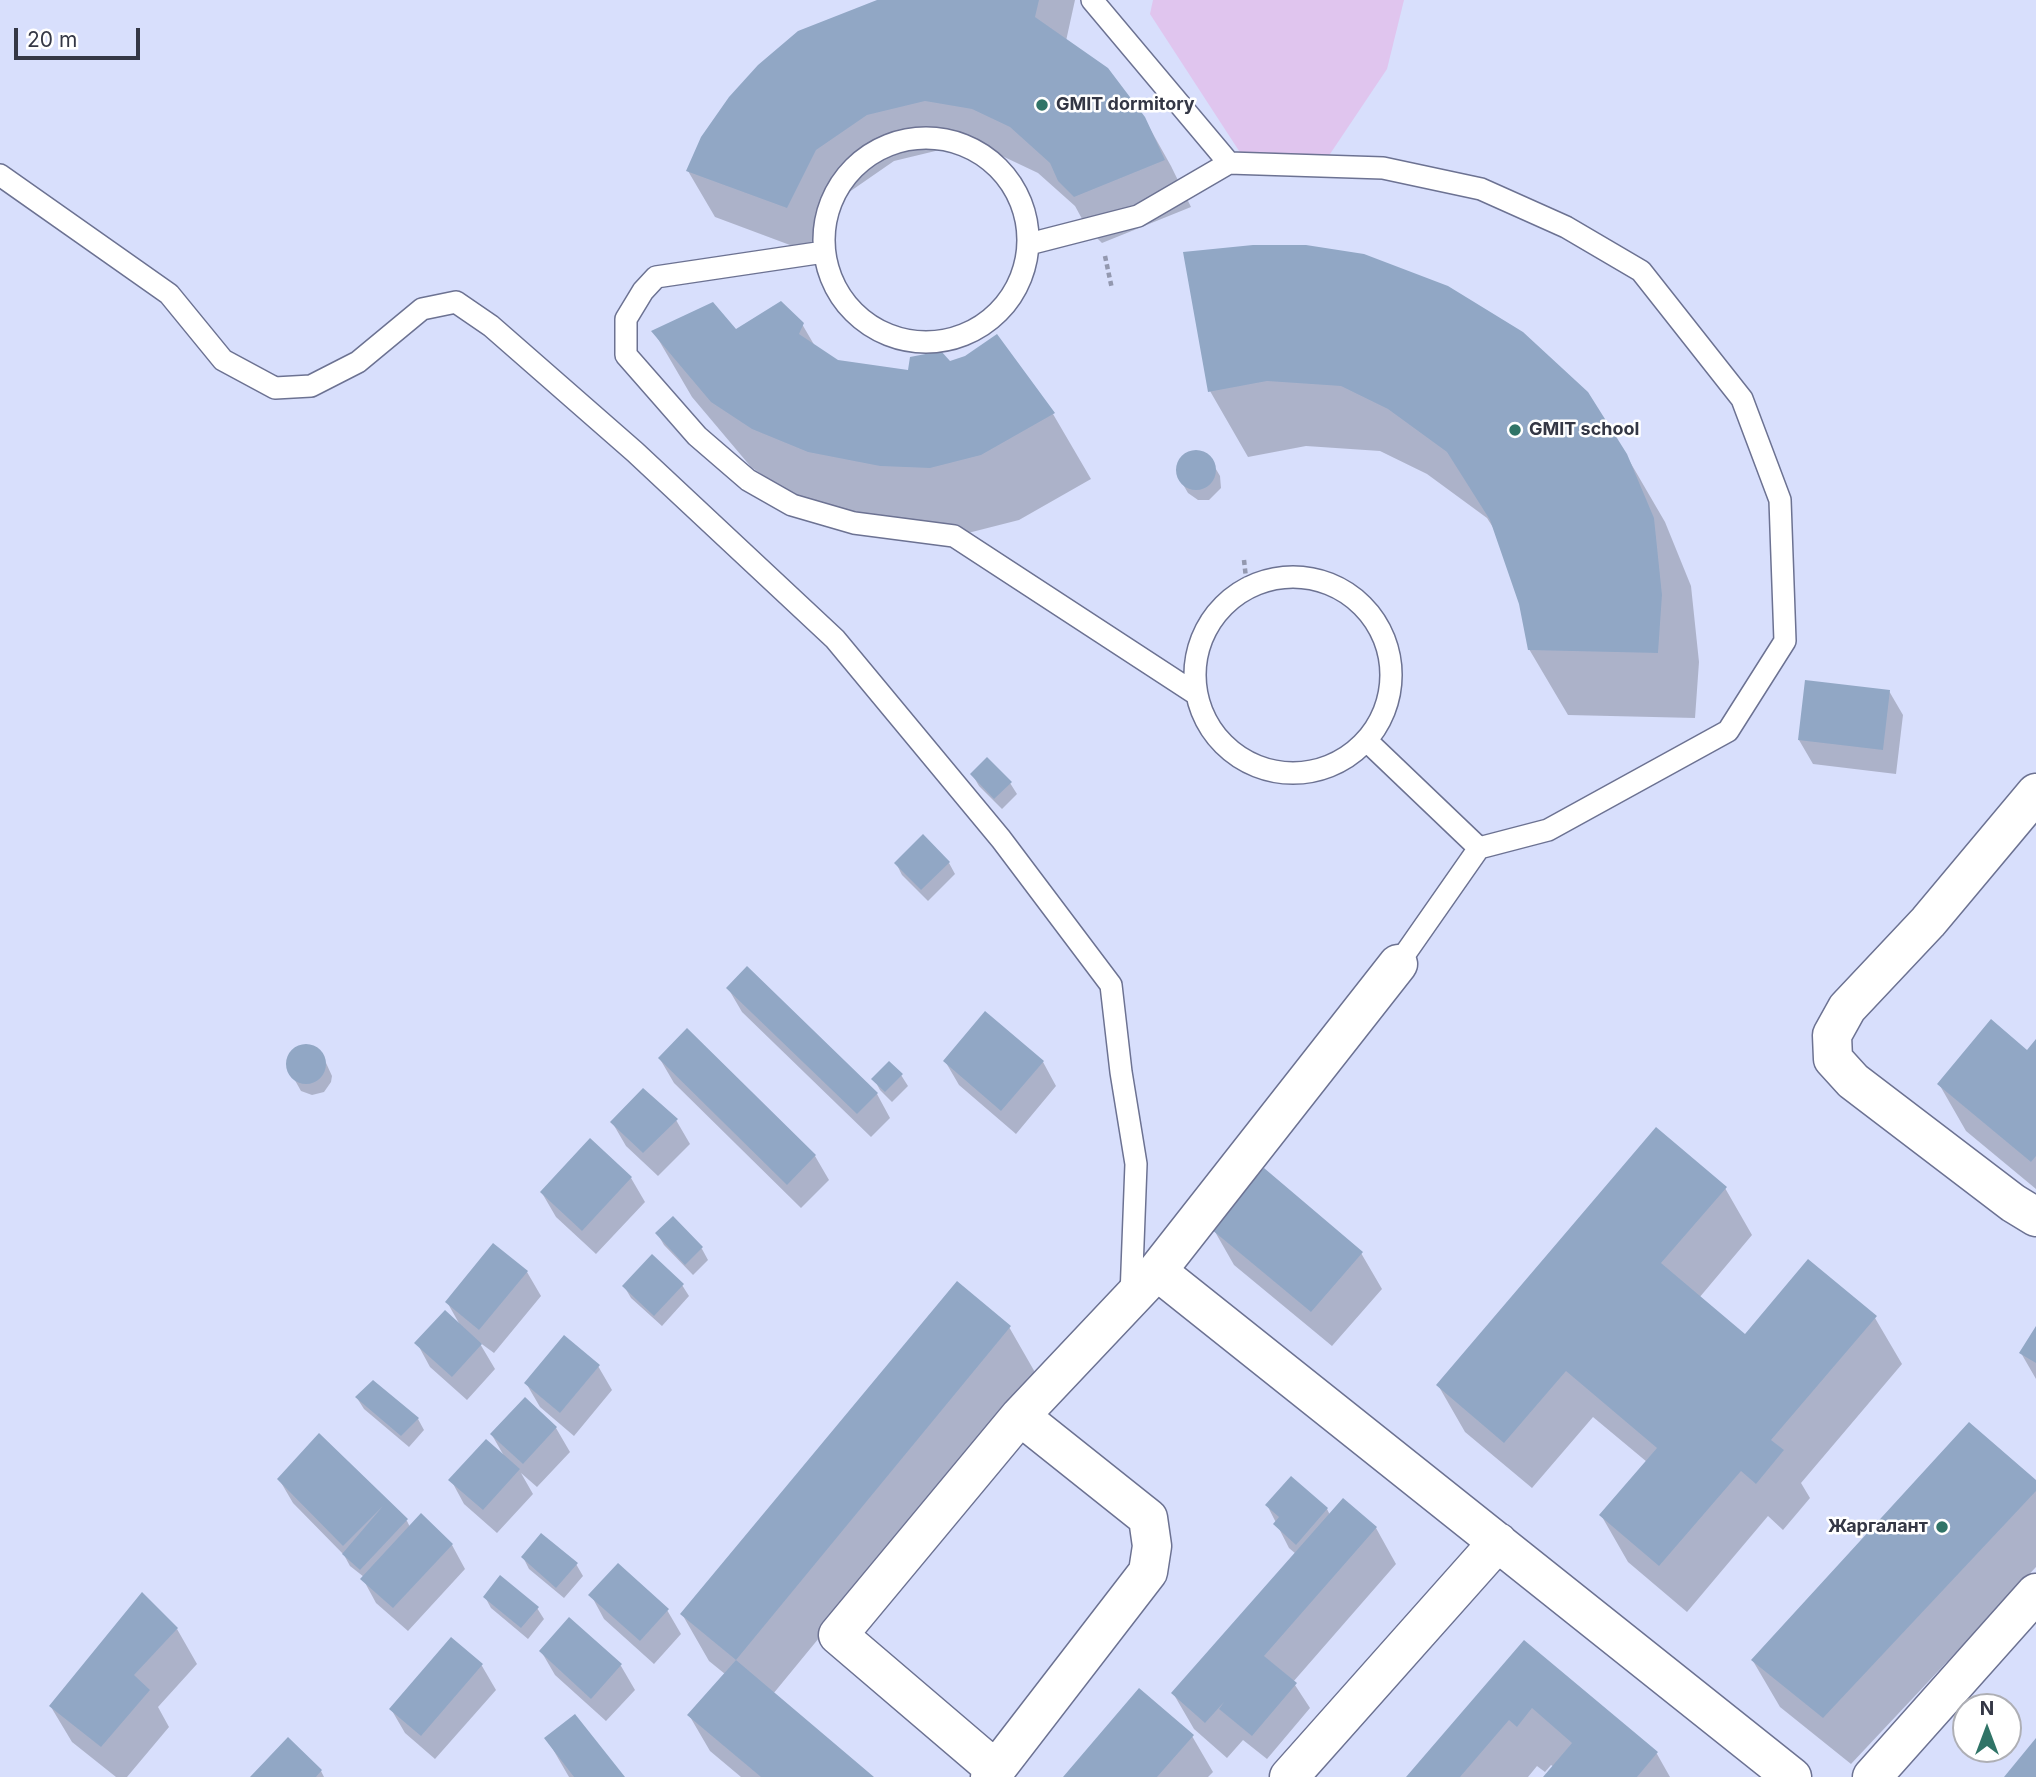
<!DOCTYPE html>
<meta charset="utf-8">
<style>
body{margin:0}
#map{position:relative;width:2036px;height:1777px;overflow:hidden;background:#d8dffc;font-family:Inter,sans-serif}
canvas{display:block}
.north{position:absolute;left:1952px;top:1693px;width:70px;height:70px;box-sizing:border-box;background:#fff;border:2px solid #aeafb5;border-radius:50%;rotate:0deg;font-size:19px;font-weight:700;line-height:28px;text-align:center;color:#343745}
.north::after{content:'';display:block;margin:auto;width:24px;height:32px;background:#307467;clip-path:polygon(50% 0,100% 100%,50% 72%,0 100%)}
.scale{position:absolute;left:14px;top:28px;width:126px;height:32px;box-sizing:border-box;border:4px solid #343745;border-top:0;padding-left:9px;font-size:21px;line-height:24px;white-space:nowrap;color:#343745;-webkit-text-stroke:5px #fff;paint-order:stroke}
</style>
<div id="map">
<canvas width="2036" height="1777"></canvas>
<div class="north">N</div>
<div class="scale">20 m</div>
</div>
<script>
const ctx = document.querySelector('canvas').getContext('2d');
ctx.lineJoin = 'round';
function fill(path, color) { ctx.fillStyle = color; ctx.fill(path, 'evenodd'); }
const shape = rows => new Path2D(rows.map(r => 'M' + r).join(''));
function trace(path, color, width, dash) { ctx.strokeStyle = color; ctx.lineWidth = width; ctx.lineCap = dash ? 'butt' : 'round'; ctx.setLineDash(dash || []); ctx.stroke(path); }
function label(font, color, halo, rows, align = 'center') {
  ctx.font = font + ' Inter,sans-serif'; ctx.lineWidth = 5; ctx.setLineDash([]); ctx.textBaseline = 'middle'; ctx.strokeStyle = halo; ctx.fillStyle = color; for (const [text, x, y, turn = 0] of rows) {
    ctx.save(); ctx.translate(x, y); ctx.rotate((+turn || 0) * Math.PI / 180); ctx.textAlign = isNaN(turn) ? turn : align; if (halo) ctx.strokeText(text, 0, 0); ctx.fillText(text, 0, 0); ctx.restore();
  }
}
const green = shape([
 [1153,0,1404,0,1387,69,1326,160,1243,157,1150,14]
]);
const shadow = shape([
 [884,0,1075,0,1066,41,1144,118,1171,166,1191,207,1102,243,1087,228,1075,206,1038,173,1000,155,952,147,894,161,842,197,814,254,715,217,688,171],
 [1185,254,1626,455,1665,522,1691,586,1699,662,1695,718,1568,715,1529,649,1521,604,1496,532,1487,518,1427,474,1380,451,1306,446,1248,457,1210,391],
 [802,324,816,348,837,362,909,372,949,363,1053,414,1091,479,1019,520,968,533,919,531,792,495,751,467,692,397,654,332,736,331],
 [1194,451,1200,452,1210,459,1220,476,1221,488,1209,500,1198,500,1188,493,1181,481,1177,469,1183,457],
 [1889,691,1903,715,1896,774,1813,764,1799,740],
 [972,774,1010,783,1017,794,1002,809,979,786],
 [896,863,949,863,955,874,928,901,902,875],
 [728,988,877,1094,890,1118,871,1137,742,1012],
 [687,1031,815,1156,829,1180,801,1208,674,1083,660,1059],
 [2036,1042,2036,1189,1966,1131,1939,1084,2027,1053],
 [310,1046,321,1052,332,1076,331,1082,324,1092,312,1095,301,1091,288,1068,287,1062,293,1051,298,1047],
 [945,1061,1043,1062,1056,1086,1016,1134,959,1085],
 [901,1075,908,1086,892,1102,880,1090,874,1079],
 [676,1120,690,1144,658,1176,626,1146,612,1122],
 [631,1178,645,1202,596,1254,556,1217,542,1193],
 [1725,1188,1752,1235,1699,1298,1745,1336,1875,1318,1902,1364,1801,1483,1810,1498,1783,1530,1768,1516,1687,1612,1628,1562,1601,1515,1647,1462,1593,1417,1532,1488,1465,1432,1438,1385],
 [673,1219,702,1249,708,1260,693,1275,664,1245,657,1233],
 [1214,1230,1361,1253,1382,1289,1332,1346,1234,1265],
 [493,1245,527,1272,541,1296,494,1353,479,1342,495,1369,467,1400,430,1367,417,1343,460,1325,447,1302],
 [682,1285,689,1296,662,1326,631,1298,624,1286],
 [1009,1327,1036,1374,773,1694,871,1777,741,1777,710,1751,689,1715,725,1674,709,1661,682,1614],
 [2036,1330,2036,1379,2021,1353],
 [598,1366,612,1390,574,1436,540,1407,526,1383],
 [357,1398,418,1419,424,1430,409,1447,364,1409],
 [556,1428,570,1452,537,1487,521,1473,533,1494,497,1533,464,1504,451,1480,504,1456,492,1435],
 [319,1435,407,1521,410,1527,452,1545,465,1569,408,1631,376,1603,363,1579,364,1577,350,1566,344,1555,293,1503,279,1479],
 [2036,1483,2036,1567,1851,1764,1780,1707,1753,1661],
 [1267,1505,1327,1509,1330,1515,1376,1528,1396,1564,1293,1682,1310,1708,1267,1759,1243,1740,1227,1758,1194,1729,1173,1693,1296,1554,1289,1548],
 [523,1557,576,1564,583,1576,564,1598,529,1569],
 [591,1595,667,1610,681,1634,654,1664,604,1619],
 [485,1597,537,1608,544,1619,528,1639,491,1608],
 [569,1620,621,1666,635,1690,606,1721,555,1675,541,1651],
 [177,1629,197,1664,158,1707,169,1727,127,1777,116,1777,72,1742,51,1707],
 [451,1639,482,1666,496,1690,435,1759,405,1733,391,1709],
 [1525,1643,1657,1754,1670,1777,1545,1777,1554,1767,1551,1765,1545,1772,1537,1766,1528,1777,1409,1777],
 [1192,1736,1213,1772,1208,1777,1065,1777],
 [547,1739,622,1777,569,1777],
 [321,1771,324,1777,252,1777]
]);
const building = shape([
 [877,0,1039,0,1035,17,1108,68,1145,117,1165,160,1074,197,1058,181,1050,163,1010,127,972,109,925,101,867,115,816,150,787,208,686,171,701,137,729,97,758,65,798,31],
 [1253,245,1306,245,1364,254,1448,286,1523,332,1588,392,1627,454,1654,518,1662,595,1658,653,1528,650,1519,604,1490,520,1447,452,1388,409,1341,386,1267,381,1208,392,1183,252],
 [781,301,804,323,799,334,838,360,908,370,910,357,941,351,950,361,965,356,997,334,1055,413,981,455,930,468,880,466,808,452,752,429,711,402,651,331,713,302,736,329],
 '1176 470a20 20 0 1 1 40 0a20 20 0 1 1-40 0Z',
 [1805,680,1890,690,1883,750,1798,740],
 [987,757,1012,782,994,799,970,774],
 [923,834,950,862,921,890,894,863],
 [747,966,878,1093,857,1114,726,988],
 [985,1011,1044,1061,1001,1111,943,1061],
 [1991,1019,2027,1050,2036,1039,2036,1156,2031,1162,1937,1084],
 [687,1028,816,1155,787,1185,658,1058],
 '286 1064a20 20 0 1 1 40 0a20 20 0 1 1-40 0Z',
 [889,1061,903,1074,885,1092,871,1079],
 [643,1088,678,1119,643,1153,610,1122],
 [1656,1127,1727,1187,1661,1263,1745,1334,1808,1259,1877,1316,1771,1440,1784,1450,1756,1484,1741,1471,1659,1566,1599,1515,1657,1448,1566,1371,1504,1443,1436,1385],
 [590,1138,632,1177,582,1231,540,1192],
 [1264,1168,1363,1252,1311,1312,1211,1229],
 [673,1216,703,1247,685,1265,655,1233],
 [493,1243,528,1271,479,1330,445,1302],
 [652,1254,684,1284,654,1316,622,1286],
 [957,1281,1011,1326,736,1660,874,1777,761,1777,687,1715,736,1660,680,1614],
 [445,1310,482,1344,452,1377,414,1343],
 [2036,1326,2036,1363,2019,1353],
 [564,1335,600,1365,560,1413,524,1383],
 [373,1380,419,1418,401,1436,355,1397],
 [525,1397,557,1427,523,1464,490,1434],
 [1969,1422,2036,1480,2036,1491,1823,1718,1751,1660],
 [319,1433,408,1519,360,1570,342,1554,383,1506,343,1546,277,1479],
 [486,1439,520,1469,483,1510,448,1480],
 [1291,1476,1328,1508,1296,1545,1273,1524,1279,1517,1265,1505],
 [1343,1498,1377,1527,1264,1656,1297,1683,1252,1736,1219,1709,1224,1702,1205,1723,1171,1693],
 [421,1513,453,1544,393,1608,360,1579],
 [541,1533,578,1563,556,1588,521,1557],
 [618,1563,669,1609,640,1641,588,1595],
 [500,1575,539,1607,521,1628,483,1597],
 [142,1592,178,1628,134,1675,150,1690,101,1747,49,1706],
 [569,1617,622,1664,591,1699,539,1651],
 [451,1637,483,1664,421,1736,389,1709],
 [1524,1640,1658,1752,1637,1777,1543,1777,1572,1743,1532,1708,1517,1727,1509,1720,1460,1777,1406,1777],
 [1139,1688,1194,1735,1157,1777,1063,1777],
 [575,1714,625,1777,574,1777,544,1738],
 [288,1737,322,1770,316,1777,250,1777],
 [2036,1738,2036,1777,2004,1777]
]);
const path = shape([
 [1105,256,1112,289],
 [1244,560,1247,587]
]);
const service = shape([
 [1092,0,1229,163],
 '824 240a102 102 0 1 1 204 0a102 102 0 1 1-204 0Z',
 [0,175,169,294,223,360,275,388,311,386,358,362,422,309,456,302,491,326,635,452,835,639,1001,839,1111,985,1121,1072,1136,1164,1131,1296],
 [1029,244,1138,216,1229,163,1383,168,1481,189,1566,227,1641,271,1742,399,1780,500,1785,641,1728,731,1548,830,1479,848],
 [824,252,656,277,643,291,626,319,626,355,697,436,748,480,792,505,854,523,954,536,1196,694],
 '1195 675a98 98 0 1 1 196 0a98 98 0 1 1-196 0Z',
 [1367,741,1479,848,1398,964]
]);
const minor = shape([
 [2036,793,1928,922,1847,1008,1832,1035,1833,1059,1853,1081,2013,1203,2036,1217],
 [1157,1271,1398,964],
 [996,1770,838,1635,1020,1416],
 [990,1777,1148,1572,1152,1546,1148,1518,1020,1416,1157,1271,1792,1777],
 [1289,1777,1498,1542],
 [1872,1777,2036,1593]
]);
const markers = [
 [1042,105,7,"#307467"],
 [1515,430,7,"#307467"],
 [1942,1527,7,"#307467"]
];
const poiNames = [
 ["GMIT dormitory",1056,105],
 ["GMIT school",1529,430],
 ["Жаргалант",1928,1527,"right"]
];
fill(green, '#e0c5ee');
fill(shadow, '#0003');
fill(building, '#91a7c5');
trace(service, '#6c7292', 24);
trace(minor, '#6c7292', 41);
trace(path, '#9398af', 4.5, [5, 3.5]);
trace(service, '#fff', 21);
trace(minor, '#fff', 38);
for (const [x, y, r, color] of markers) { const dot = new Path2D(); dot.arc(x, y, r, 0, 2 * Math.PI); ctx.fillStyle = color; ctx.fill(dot); trace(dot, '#fff', 2.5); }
label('bold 18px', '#343745', '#fff', poiNames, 'left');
</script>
